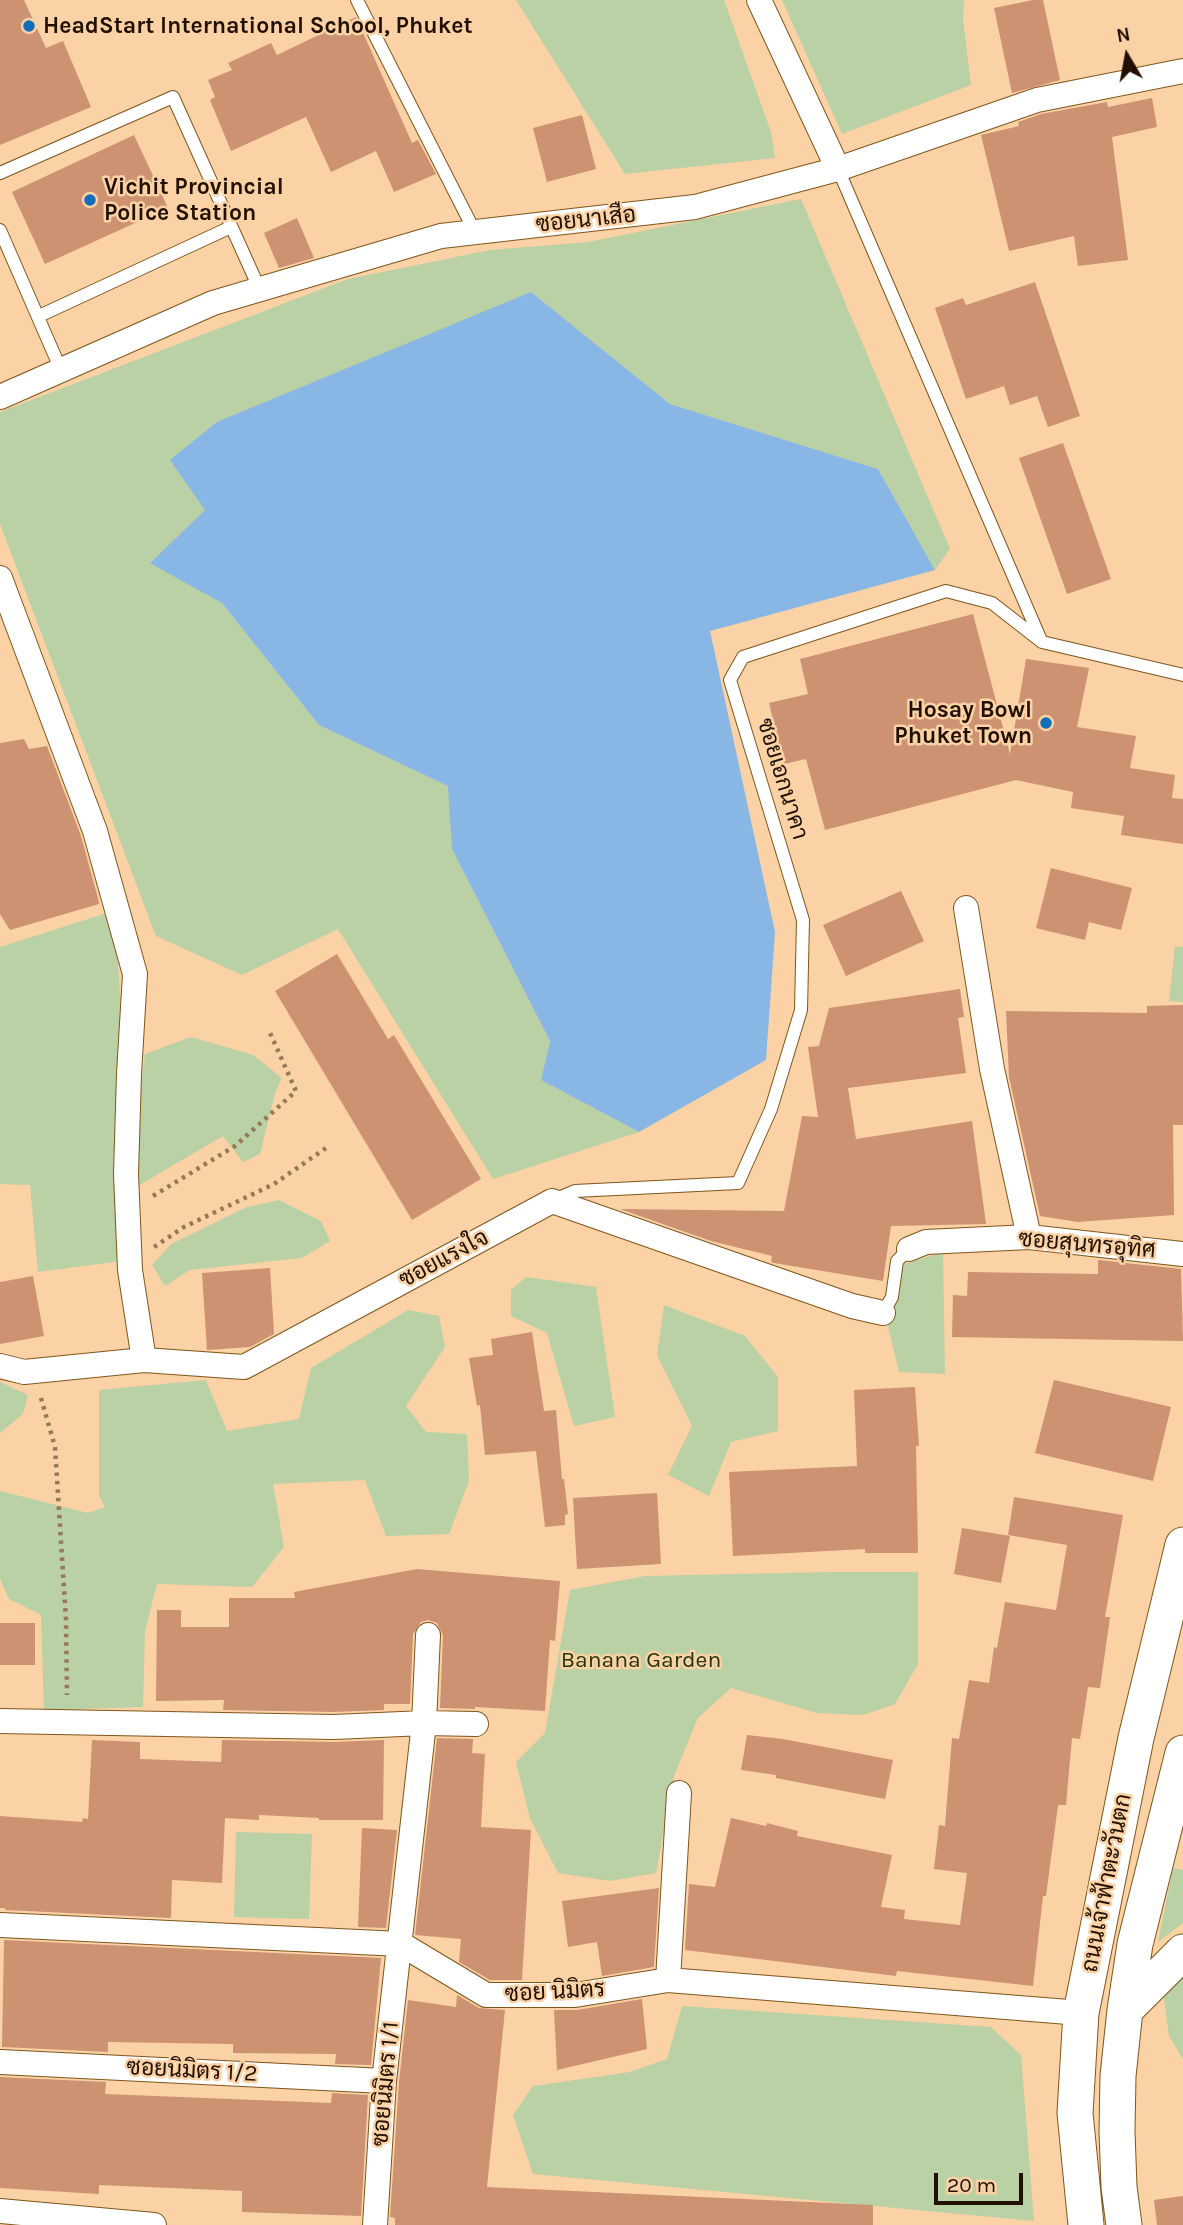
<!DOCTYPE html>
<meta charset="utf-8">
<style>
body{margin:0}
#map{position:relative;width:1183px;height:2225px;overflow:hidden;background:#fad2a5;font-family:Karla,sans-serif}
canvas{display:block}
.north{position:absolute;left:1092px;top:21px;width:70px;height:70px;-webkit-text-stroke:5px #fad2a5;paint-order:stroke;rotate:350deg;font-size:19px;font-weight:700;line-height:28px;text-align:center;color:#210}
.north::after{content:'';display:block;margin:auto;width:24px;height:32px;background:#210;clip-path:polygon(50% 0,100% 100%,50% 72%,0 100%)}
.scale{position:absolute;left:934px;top:2173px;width:89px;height:32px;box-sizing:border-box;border:4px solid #210;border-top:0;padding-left:9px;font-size:21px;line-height:24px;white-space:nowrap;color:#210;-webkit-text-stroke:5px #fad2a5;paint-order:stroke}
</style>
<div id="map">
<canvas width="1183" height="2225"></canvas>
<div class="north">N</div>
<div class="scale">20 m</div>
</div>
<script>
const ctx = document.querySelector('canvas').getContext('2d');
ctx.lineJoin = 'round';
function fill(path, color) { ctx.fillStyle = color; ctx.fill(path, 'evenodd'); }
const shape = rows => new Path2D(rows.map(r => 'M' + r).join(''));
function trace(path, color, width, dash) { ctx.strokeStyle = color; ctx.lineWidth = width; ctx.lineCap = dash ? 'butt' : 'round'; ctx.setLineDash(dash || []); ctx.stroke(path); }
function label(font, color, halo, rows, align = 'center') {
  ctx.font = font + ' Karla,Sarabun,sans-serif'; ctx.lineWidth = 5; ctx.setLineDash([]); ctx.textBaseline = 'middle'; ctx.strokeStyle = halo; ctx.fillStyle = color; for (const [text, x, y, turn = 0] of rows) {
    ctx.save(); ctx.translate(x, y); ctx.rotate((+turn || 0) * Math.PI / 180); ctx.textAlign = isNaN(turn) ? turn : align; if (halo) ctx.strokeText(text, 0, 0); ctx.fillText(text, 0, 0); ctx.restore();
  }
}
const green = shape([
 [516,0,724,0,771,132,775,158,625,174],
 [782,0,964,0,963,19,971,85,842,134],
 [801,199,950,549,935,570,878,469,670,404,531,292,205,510,151,562,222,603,319,725,449,786,452,849,550,1041,541,1080,639,1132,493,1179,338,929,242,975,156,936,0,524,0,412,348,279,490,250,588,242],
 [107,913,118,963,121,1007,116,1100,122,1261,38,1272,30,1185,0,1184,0,947],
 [1175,946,1183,947,1183,1002,1169,1001],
 [191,1037,253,1055,282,1078,275,1093,260,1154,243,1162,223,1136,138,1186,136,1128,145,1054],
 [279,1200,321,1221,330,1241,302,1258,190,1270,165,1286,152,1265,171,1244,247,1207],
 [943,1252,945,1374,899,1372,887,1323,902,1265],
 [526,1277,596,1287,615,1417,574,1426,547,1333,511,1316,511,1290],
 [664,1305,745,1336,778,1377,778,1431,731,1442,709,1496,668,1475,692,1426,657,1355],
 [408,1310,439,1316,445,1347,406,1406,426,1432,467,1434,469,1481,449,1534,386,1536,365,1480,273,1484,284,1547,252,1587,157,1584,145,1631,143,1707,44,1710,41,1615,9,1599,0,1579,0,1491,88,1513,105,1507,99,1496,99,1390,206,1380,227,1431,299,1419,311,1368],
 [0,1382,28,1395,23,1414,0,1433],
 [832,1572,918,1572,918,1664,895,1704,863,1715,817,1713,731,1688,698,1718,674,1776,656,1873,610,1881,558,1873,530,1818,516,1762,545,1733,570,1590,645,1576],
 [236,1832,312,1834,309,1919,234,1917],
 [1173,1868,1183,1870,1183,1923,1158,1942],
 [1183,1962,1183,2059,1169,2036,1161,1977],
 [682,2006,991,2027,1021,2055,1034,2221,533,2174,513,2115,533,2086,630,2072,667,2059]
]);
const water = shape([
 [531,292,670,404,878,469,935,570,710,631,775,932,766,1060,639,1132,541,1080,550,1041,452,849,448,786,319,725,222,603,150,563,205,510,170,460,217,422]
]);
const building = shape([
 [0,0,24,0,46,48,63,41,91,107,0,145],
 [1033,0,1043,0,1060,80,1012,93,994,8],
 [356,17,412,143,418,140,436,174,394,192,376,151,331,172,306,117,231,151,210,100,215,97,208,80,232,70,228,63,271,43,277,55],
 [1152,98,1157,127,1112,137,1128,260,1078,266,1074,236,1009,251,981,135,1019,126,1018,122,1041,114,1107,102,1108,107],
 [582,115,596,169,547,182,533,128],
 [134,135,168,208,45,264,12,192],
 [297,218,314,258,279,268,264,233],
 [1035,282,1080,416,1048,427,1037,396,1010,405,1004,386,966,399,935,308,963,298,966,305],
 [1063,443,1111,579,1067,594,1019,458],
 [973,614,1010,754,1026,659,1089,668,1077,727,1136,736,1130,768,1175,775,1172,798,1183,799,1183,844,1121,835,1124,816,1071,808,1073,792,1016,780,825,830,806,759,784,764,769,703,808,694,800,659],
 [24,739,29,749,47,746,81,836,99,902,99,904,10,930,0,914,0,743],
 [1051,868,1132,888,1121,930,1089,922,1085,940,1036,928],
 [901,891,924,941,846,976,823,925],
 [337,954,388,1039,394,1035,481,1179,412,1220,275,991],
 [960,989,964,1017,958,1018,966,1073,848,1088,856,1139,972,1121,986,1224,891,1226,883,1281,774,1263,771,1262,772,1256,711,1241,620,1209,784,1211,802,1116,818,1117,808,1047,819,1046,829,1008],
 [1183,1005,1183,1125,1173,1125,1174,1215,1078,1222,1040,1216,1009,1077,1006,1011,1147,1013,1147,1006],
 [1098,1260,1181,1269,1183,1341,952,1337,953,1295,967,1296,968,1272,1098,1274],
 [270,1268,274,1334,250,1347,207,1350,202,1273],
 [33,1276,44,1336,0,1344,0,1282],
 [532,1332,544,1411,556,1410,562,1479,564,1479,568,1514,565,1515,565,1525,545,1527,536,1451,485,1455,480,1405,477,1406,469,1358,493,1355,491,1339],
 [1054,1380,1171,1407,1153,1481,1035,1453],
 [915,1387,919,1446,916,1446,918,1553,865,1553,865,1549,733,1556,729,1472,857,1466,854,1390],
 [657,1493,661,1564,577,1569,573,1498],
 [1014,1497,1123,1515,1105,1617,1110,1617,1100,1688,1088,1687,1080,1739,1072,1738,1066,1805,1058,1805,1046,1896,1043,1896,1033,1986,897,1971,896,1976,685,1950,689,1884,715,1887,731,1818,766,1826,767,1823,798,1831,797,1836,892,1855,881,1907,905,1910,904,1919,960,1925,967,1873,934,1869,939,1825,945,1826,952,1738,959,1739,969,1680,989,1683,994,1647,997,1648,1005,1602,1056,1610,1067,1545,1008,1535],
 [962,1528,1010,1536,1001,1583,954,1574],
 [417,1569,560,1581,555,1641,550,1640,545,1711,475,1707,475,1709,440,1708,443,1635,437,1623,428,1620,421,1622,413,1634,410,1704,384,1704,384,1710,334,1712,223,1710,224,1700,156,1701,157,1610,181,1610,181,1627,229,1627,229,1598,295,1598,294,1592],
 [0,1623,35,1623,35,1665,0,1665],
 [747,1735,783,1739,893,1760,885,1799,776,1778,776,1775,741,1770],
 [437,1738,473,1739,472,1753,485,1754,481,1827,531,1830,522,1980,490,1980,459,1962,461,1939,415,1935],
 [92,1740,140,1742,140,1759,221,1762,222,1740,334,1742,384,1740,383,1820,319,1820,319,1818,259,1815,259,1820,225,1818,222,1883,172,1880,171,1918,5,1910,5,1908,0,1908,0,1816,82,1822,83,1818,88,1819],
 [362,1828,397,1830,386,1928,358,1927],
 [659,1888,654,1967,602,1976,597,1942,568,1947,562,1901],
 [4,1940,381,1958,371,2065,335,2064,336,2054,233,2053,233,2044,108,2042,108,2052,2,2047],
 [457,1995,479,2008,505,2010,487,2187,873,2205,873,2225,395,2225,395,2218,390,2217,399,2082,408,2000,456,2007],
 [642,1999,647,2049,557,2070,554,2010,577,2010],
 [0,2077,106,2082,105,2094,331,2103,332,2093,368,2095,361,2216,242,2212,242,2191,99,2185,99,2194,0,2188],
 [1183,2196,1183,2225,1157,2225,1154,2200]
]);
const path = shape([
 [153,1196,235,1146,296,1091,270,1033],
 [154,1247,184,1227,274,1184,326,1148],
 [41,1398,55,1447,66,1620,67,1695]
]);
const lane = shape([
 [357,0,475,232],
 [838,169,1040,638],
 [0,173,173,97,260,290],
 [0,230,61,370],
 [39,316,231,227],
 [554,1200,575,1191,738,1183,771,1109,801,1010,803,920,730,680,743,657,946,591,992,603,1042,642,1183,675],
 [883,1313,892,1297,897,1261,909,1249]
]);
const street = shape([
 [759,0,838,169],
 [0,397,213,303,441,236,695,207,838,169,1037,100,1183,71],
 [0,578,95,831,135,974,129,1074,126,1174,130,1270,144,1360],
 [966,908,992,1069,1029,1237],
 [909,1249,926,1242,1029,1237,1183,1254],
 [0,1366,24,1372,144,1360,244,1367,552,1201,852,1306,883,1313],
 [0,1721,334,1727,424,1723,476,1724],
 [0,1925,401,1944,486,1995,575,1995,668,1980,1081,2013],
 [668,1980,679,1793],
 [0,2062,384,2081],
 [0,2211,154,2225],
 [375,2225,384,2081,424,1723,428,1635]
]);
const secondary = shape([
 [1125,2010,1183,1952],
 [1086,2225,1075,2113,1081,2013,1136,1738,1183,1545],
 [1124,2225,1119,2187,1117,2132,1118,2076,1125,2010,1135,1944,1183,1753]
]);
const markers = [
 [29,26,7,"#106ebb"],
 [90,200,7,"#106ebb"],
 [1046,723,7,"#106ebb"]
];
const poiNames = [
 ["HeadStart International School, Phuket",43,26],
 ["Vichit Provincial",104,187],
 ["Police Station",104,213],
 ["Hosay Bowl",1032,710,"right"],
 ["Phuket Town",1032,736,"right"]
];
const streetNames = [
 ["ซอยนาเสือ",586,220,-6],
 ["ซอยเอกนาคา",782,779,73],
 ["ซอยสุนทรอุทิศ",1087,1245,5],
 ["ซอยแรงใจ",444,1259,-28],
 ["ถนนเจ้าฟ้าตะวันตก",1107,1883,-79],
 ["ซอย นิมิตร",555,1992,-3],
 ["ซอยนิมิตร 1/2",192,2071,3],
 ["ซอยนิมิตร 1/1",386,2084,-85]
];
const parkNames = [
 ["Banana Garden",641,1660]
];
fill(green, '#bad0a5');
fill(water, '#88b6e5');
fill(building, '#cc9271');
trace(lane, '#80551a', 14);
trace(street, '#80551a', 26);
trace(secondary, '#80551a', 37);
trace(path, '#967959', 4.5, [3.5, 5]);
trace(lane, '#fff', 12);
trace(street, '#fff', 24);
trace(secondary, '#fff', 35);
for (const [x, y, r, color] of markers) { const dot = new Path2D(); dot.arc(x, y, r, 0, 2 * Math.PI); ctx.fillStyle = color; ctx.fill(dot); trace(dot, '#fad2a5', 2.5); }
label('bold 23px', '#210', '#fad2a5', poiNames, 'left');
label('23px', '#210', '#fad2a5', streetNames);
label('23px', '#23360c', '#fad2a5', parkNames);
</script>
